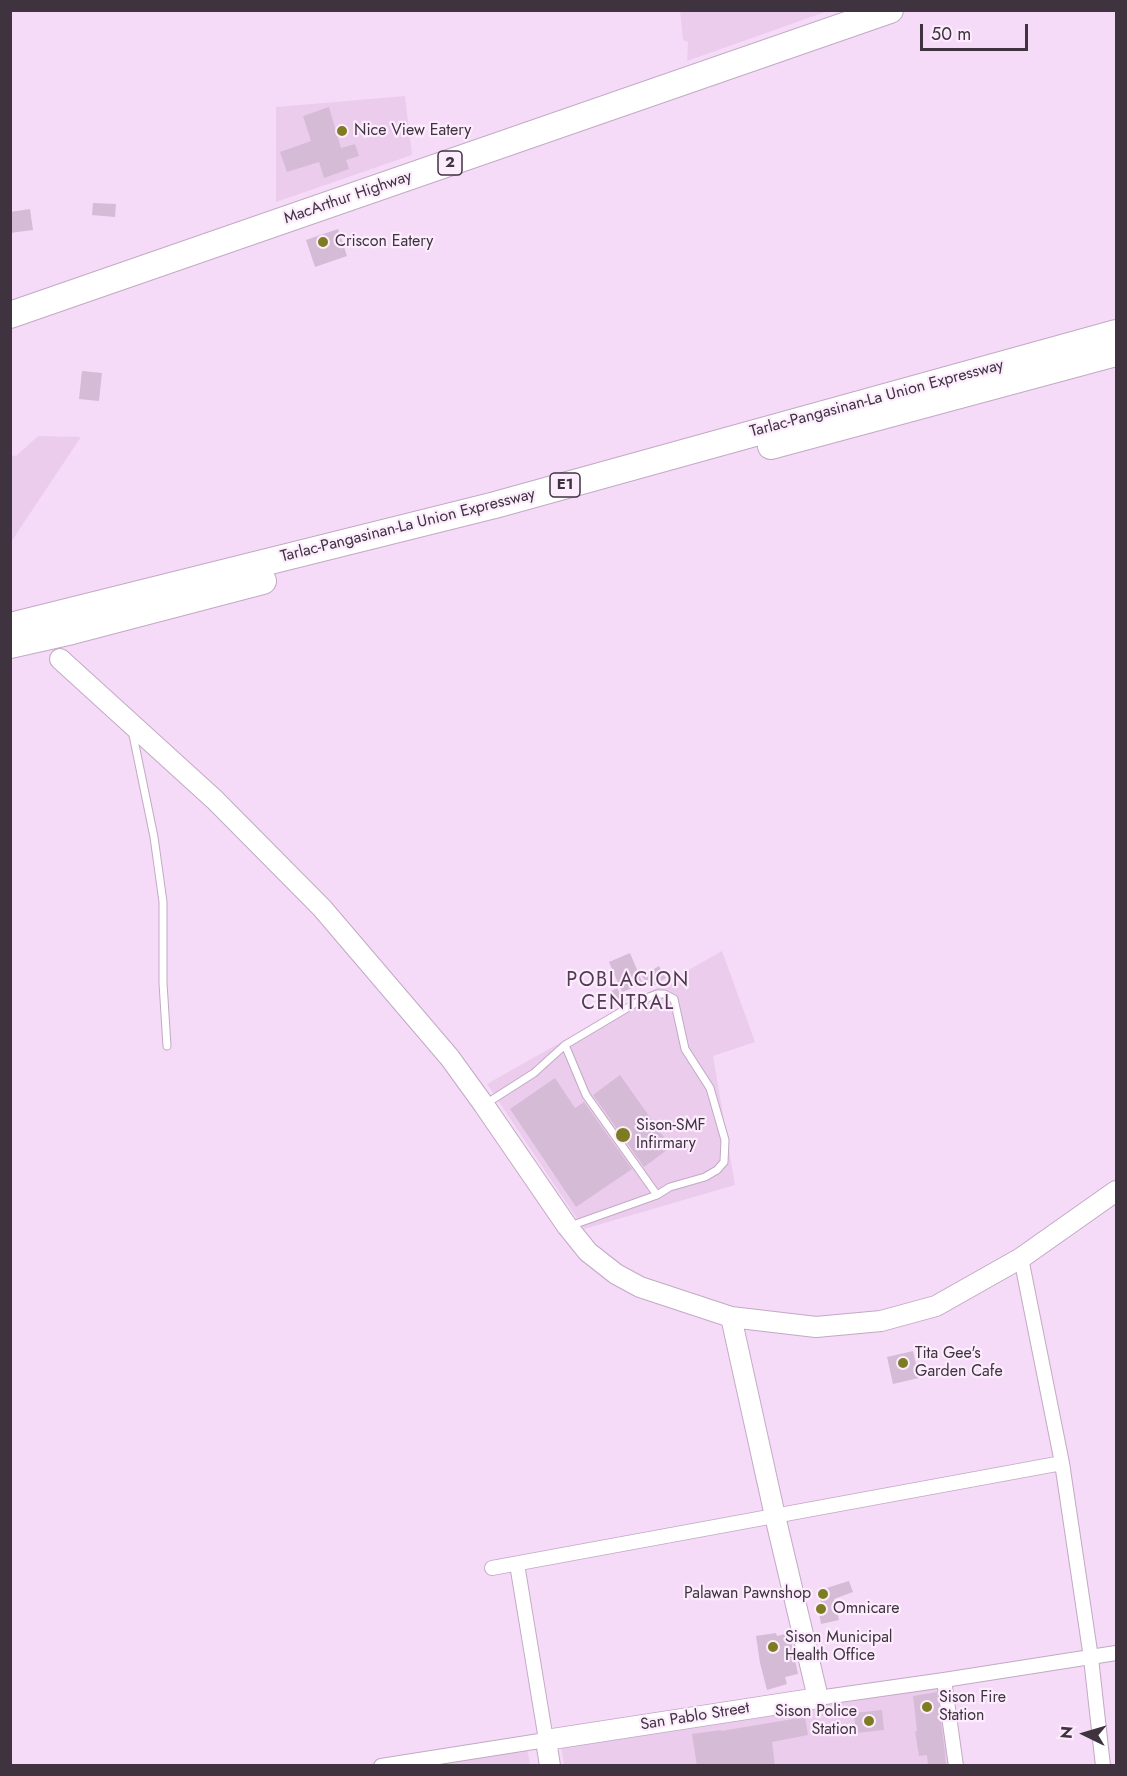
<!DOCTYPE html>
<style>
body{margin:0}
#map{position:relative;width:1127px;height:1776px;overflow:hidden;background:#f5dbf7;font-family:Jost,sans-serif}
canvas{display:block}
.frame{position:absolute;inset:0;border:12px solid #3e333e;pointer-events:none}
.north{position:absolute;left:1055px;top:1704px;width:60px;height:60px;-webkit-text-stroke:4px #fcecfd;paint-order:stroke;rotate:275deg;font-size:16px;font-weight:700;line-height:24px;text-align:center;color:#3e333e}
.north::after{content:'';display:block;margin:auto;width:21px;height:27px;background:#3e333e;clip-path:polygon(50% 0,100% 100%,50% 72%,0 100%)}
.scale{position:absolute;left:920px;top:24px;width:108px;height:27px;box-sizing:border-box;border:3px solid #3e333e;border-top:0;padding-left:8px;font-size:18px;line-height:21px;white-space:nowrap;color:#3e333e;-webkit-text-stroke:4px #fcecfd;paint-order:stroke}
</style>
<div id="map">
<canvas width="1127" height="1776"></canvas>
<div class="frame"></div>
<div class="north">N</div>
<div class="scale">50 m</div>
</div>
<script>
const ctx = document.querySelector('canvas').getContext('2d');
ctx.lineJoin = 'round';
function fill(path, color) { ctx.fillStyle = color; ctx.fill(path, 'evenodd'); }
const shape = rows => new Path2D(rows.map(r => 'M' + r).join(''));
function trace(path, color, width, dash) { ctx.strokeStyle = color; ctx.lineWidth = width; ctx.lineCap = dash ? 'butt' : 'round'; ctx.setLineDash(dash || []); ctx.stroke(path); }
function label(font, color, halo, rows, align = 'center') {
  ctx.font = font + ' Jost,sans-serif'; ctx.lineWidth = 4.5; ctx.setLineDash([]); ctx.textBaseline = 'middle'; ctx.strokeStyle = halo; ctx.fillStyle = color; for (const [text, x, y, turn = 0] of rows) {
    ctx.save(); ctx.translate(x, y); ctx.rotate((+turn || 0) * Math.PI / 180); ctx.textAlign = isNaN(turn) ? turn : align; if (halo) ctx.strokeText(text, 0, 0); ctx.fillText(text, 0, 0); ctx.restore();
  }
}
const built = shape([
 [680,11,680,10,828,11,687,61,688,42,683,40],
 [405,96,412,155,276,202,276,107],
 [38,436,81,437,11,542,11,455,16,456],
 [722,951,755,1042,713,1056,735,1185,584,1229,487,1084],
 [940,1688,951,1765,564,1765,561,1745],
 [527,1746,530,1765,387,1766]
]);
const building = shape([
 [329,107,341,148,355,144,359,156,346,160,349,169,324,178,319,162,287,172,280,152,311,141,303,116],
 [93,203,116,204,115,217,92,215],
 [30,209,33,230,10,233,10,212],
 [338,229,347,256,315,267,306,240],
 [82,371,102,373,99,401,79,399],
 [630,953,643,984,622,992,609,962],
 [659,966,666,978,650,988,642,976],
 [617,988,624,1000,613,1006,606,994],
 [620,1075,671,1147,644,1167,593,1095],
 [555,1078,575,1108,584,1102,632,1169,576,1207,510,1109],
 [913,1351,919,1378,893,1384,887,1357],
 [849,1581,853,1592,834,1599,839,1620,821,1624,818,1607,822,1606,817,1591],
 [776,1633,777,1636,789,1633,798,1674,785,1677,787,1684,767,1690,760,1663,756,1636],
 [937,1692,945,1752,946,1766,928,1766,927,1755,919,1756,915,1731,917,1731,913,1696],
 [882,1710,884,1730,856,1733,854,1713],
 [805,1717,808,1735,772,1742,775,1766,697,1766,692,1734,721,1730,721,1731]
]);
const lane = shape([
 [132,730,154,837,163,902,163,983,167,1046],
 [565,1045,586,1095,657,1195],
 [487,1103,534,1073,565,1045,639,1001,657,994,664,994,674,999,685,1049,710,1088,725,1140,724,1162,717,1170,705,1177,670,1187,657,1195,570,1226]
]);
const street = shape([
 [1021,1258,1062,1463,1091,1658,1103,1766],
 [492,1568,1062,1463],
 [944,1680,956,1766],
 [818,1698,944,1680,1116,1653],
 [381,1766,546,1740,517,1564]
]);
const secondary = shape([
 [60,659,215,800,322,908,450,1058,484,1105,567,1226,588,1252,616,1274,640,1287,731,1317,816,1327,881,1321,936,1306,1021,1258,1116,1191],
 [550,1766,546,1740,818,1698,775,1516,731,1317]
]);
const highway = shape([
 [10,315,890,10],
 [771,446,1116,353],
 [10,626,495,505,1116,333],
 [10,645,72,631,263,581]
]);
const markers = [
 [342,131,6,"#7e7c23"],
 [323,242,6,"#7e7c23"],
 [623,1135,8,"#7e7c23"],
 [903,1363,6,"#7e7c23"],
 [823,1594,6,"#7e7c23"],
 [821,1609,6,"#7e7c23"],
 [773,1647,6,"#7e7c23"],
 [927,1707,6,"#7e7c23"],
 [869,1721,6,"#7e7c23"]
];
const shields = [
 [450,163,24],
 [565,485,30]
];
const shieldNames = [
 ["2",450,163],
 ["E1",565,485]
];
const poiNames = [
 ["Nice View Eatery",354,131],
 ["Criscon Eatery",335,242],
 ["Sison-SMF",636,1126],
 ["Infirmary",636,1144],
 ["Tita Gee's",915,1354],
 ["Garden Cafe",915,1372],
 ["Palawan Pawnshop",811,1594,"right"],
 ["Omnicare",833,1609],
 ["Sison Municipal",785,1638],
 ["Health Office",785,1656],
 ["Sison Fire",939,1698],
 ["Station",939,1716],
 ["Sison Police",857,1712,"right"],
 ["Station",857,1730,"right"]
];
const streetNames = [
 ["MacArthur Highway",348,198,-19],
 ["Tarlac-Pangasinan-La Union Expressway",877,399,-15],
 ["Tarlac-Pangasinan-La Union Expressway",408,526,-14],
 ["San Pablo Street",695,1717,-9]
];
const quarterNames = [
 ["POBLACION",628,981],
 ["CENTRAL",628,1004]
];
fill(built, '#eccced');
fill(building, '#d5bbd6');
trace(lane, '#c2a9c4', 9);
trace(street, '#c2a9c4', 16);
trace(secondary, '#c2a9c4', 22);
trace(highway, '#c2a9c4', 28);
trace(lane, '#fff', 7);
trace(street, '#fff', 14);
trace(secondary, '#fff', 20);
trace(highway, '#fff', 26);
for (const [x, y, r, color] of markers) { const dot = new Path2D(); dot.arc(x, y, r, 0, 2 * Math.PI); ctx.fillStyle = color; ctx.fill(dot); trace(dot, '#fcecfd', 2); }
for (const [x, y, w] of shields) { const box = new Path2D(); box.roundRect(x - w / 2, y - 12, w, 24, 4.5); ctx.fillStyle = '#fcecfd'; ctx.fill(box); trace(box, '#3e333e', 1.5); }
label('bold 15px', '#3e333e', null, shieldNames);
label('16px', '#3e333e', '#fcecfd', poiNames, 'left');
label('16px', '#3e333e', '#fcecfd', streetNames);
ctx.letterSpacing = '1.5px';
label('20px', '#513b52', '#fcecfd', quarterNames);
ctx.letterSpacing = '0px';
</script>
